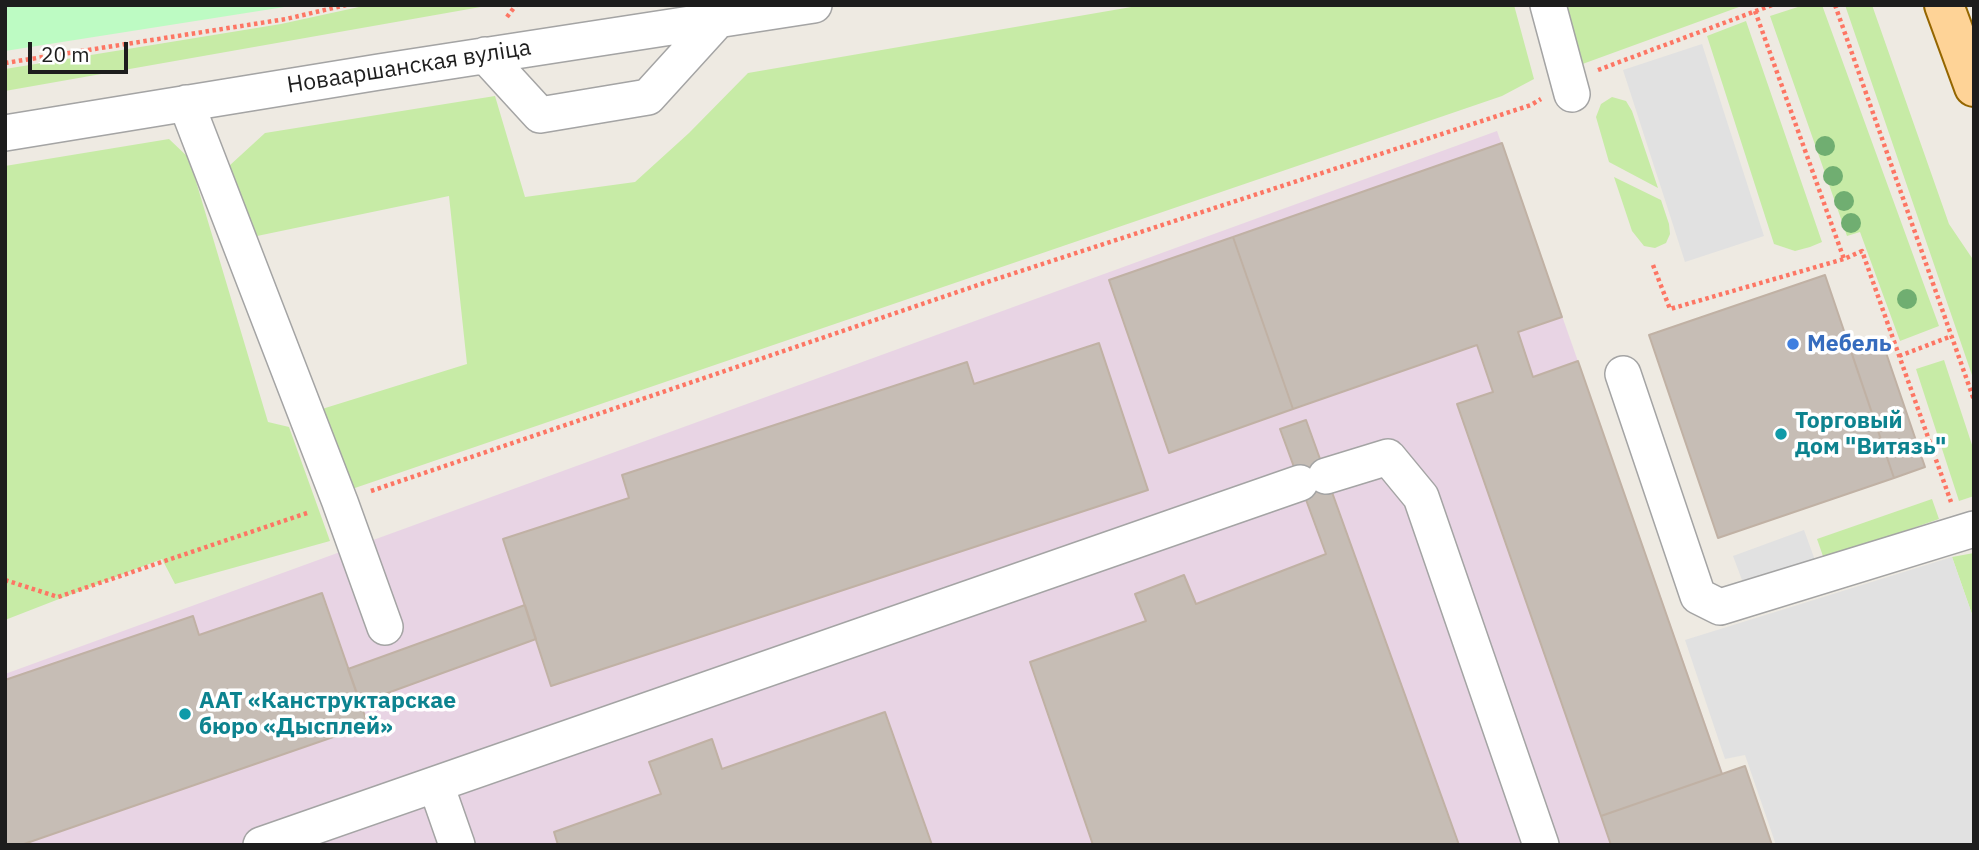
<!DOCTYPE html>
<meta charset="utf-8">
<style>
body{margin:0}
#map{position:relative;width:1979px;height:850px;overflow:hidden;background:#eeeae2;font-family:"IBM Plex Sans",sans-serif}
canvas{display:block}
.frame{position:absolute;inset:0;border:7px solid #1d1d1d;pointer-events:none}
.scale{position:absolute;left:28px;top:42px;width:100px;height:32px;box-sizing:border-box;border:4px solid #1d1d1d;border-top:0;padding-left:9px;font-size:21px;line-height:24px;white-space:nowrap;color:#1d1d1d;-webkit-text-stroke:5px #fff;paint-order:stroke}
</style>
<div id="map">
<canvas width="1979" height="850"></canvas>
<div class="frame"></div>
<div class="scale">20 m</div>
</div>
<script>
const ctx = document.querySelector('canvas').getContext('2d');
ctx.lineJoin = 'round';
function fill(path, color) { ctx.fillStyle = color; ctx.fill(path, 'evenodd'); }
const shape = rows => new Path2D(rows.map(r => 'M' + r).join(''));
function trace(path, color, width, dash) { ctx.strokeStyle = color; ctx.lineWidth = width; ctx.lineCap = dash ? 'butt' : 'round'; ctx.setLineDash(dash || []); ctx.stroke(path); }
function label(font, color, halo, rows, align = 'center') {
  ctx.font = font + ' "IBM Plex Sans",sans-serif'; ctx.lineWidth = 7; ctx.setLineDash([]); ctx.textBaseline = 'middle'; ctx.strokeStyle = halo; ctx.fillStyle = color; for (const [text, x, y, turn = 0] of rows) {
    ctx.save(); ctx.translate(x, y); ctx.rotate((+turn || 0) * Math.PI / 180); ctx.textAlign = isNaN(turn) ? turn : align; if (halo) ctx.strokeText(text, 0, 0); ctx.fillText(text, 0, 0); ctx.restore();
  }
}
const industrial = shape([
 [1497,131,1748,845,5,845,5,674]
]);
const grass = shape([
 [368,5,492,5,5,91,5,69,281,24],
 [1143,5,1514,5,1534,79,1502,96,349,490,322,409,467,364,449,196,257,236,229,166,265,133,495,96,525,197,635,182,689,133,748,73],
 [1558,5,1739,5,1739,7,1577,66],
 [1804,5,1822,5,1939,326,1900,341,1860,232,1847,236,1770,16],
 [1845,5,1872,5,1949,224,1974,261,1974,381],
 [1746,21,1822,242,1810,247,1795,251,1774,244,1707,36],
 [1612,97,1626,101,1632,111,1658,188,1609,162,1596,117,1601,104],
 [169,139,189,158,268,422,289,427,330,541,175,584,162,559,5,620,5,166],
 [1614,177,1661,200,1669,224,1670,234,1666,243,1655,248,1644,246,1632,231],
 [1944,360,1974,451,1974,496,1959,501,1916,369],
 [1932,499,1939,519,1824,559,1817,539],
 [1974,553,1974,620,1952,557]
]);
const park = shape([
 [5,5,297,5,5,51]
]);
const parking = shape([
 [1702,44,1764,236,1685,262,1623,70],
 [1804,530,1816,563,1745,588,1733,556],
 [1952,557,1974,620,1974,845,1776,845,1745,755,1725,759,1685,640]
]);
const building = shape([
 [1502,143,1562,317,1518,332,1533,377,1578,361,1722,774,1601,816,1457,404,1493,392,1477,345,1293,409,1233,237,1502,143],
 [1233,237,1293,409,1169,453,1109,280,1233,237],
 [1825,275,1894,478,1718,538,1649,335,1825,275],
 [1881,338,1925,467,1894,478,1850,348,1881,338],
 [1099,343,1148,490,551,686,503,539,629,498,622,475,967,362,974,384,1099,343],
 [1306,420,1459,845,1093,845,1030,662,1146,621,1135,594,1184,575,1196,604,1326,554,1280,429,1306,420],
 [322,593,368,725,21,845,5,845,5,680,193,616,199,635,322,593],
 [525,605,536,639,360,703,348,669,525,605],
 [885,712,932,845,558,845,554,832,661,794,649,762,712,739,722,769,885,712],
 [1745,766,1772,845,1611,845,1601,816,1745,766]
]);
const path = shape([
 [1835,5,1974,400],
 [1755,11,1844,259],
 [507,17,516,5],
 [5,63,286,19,346,5],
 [1598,70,1772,5],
 [1653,265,1670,309,1844,259,1862,251,1951,502],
 [1899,356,1952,336],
 [371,491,984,283,1531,105,1541,99],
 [5,580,58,597,310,512]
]);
const minor = shape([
 [1548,5,1572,94],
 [485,55,540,115,648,97,718,20],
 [186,103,340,502,385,627],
 [5,133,379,72,814,5],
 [1623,374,1698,596,1720,607,1974,529],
 [1326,476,1388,457,1421,497,1541,845],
 [436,785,457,845],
 [261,845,1300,483]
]);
const major = shape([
 [1944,5,1974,87]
]);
const trees = [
 [1825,146],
 [1833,176],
 [1844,201],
 [1851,223],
 [1907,299]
];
const markers = [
 [1793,344,7,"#3f7fe0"],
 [1781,434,7,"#0f9aa8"],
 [185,714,7,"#0f9aa8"]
];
const streetNames = [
 ["Новааршанская вуліца",409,67,-9]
];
const shopNames = [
 ["Мебель",1807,344]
];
const cultureNames = [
 ["Торговый",1795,421],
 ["дом \"Витязь\"",1795,447],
 ["ААТ «Канструктарскае",199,701],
 ["бюро «Дысплей»",199,727]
];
fill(industrial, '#e8d4e4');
fill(grass, '#c7eba6');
fill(park, '#bdfbc3');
fill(parking, '#e1e1e1');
fill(building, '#c6bdb5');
trace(building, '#c0b1a4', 2);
trace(minor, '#a4a4a4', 38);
trace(major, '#956600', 42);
trace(path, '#fd7664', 4.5, [3.5, 3.5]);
trace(minor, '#fff', 35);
trace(major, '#fed397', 38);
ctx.fillStyle = '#70ae71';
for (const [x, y] of trees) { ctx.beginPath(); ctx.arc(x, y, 10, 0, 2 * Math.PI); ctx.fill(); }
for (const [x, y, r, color] of markers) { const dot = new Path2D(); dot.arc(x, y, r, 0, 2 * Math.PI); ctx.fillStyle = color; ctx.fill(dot); trace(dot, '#fff', 2.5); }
label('23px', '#1d1d1d', '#fff', streetNames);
label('bold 23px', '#366cbe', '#fff', shopNames, 'left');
label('bold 23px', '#0d838f', '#fff', cultureNames, 'left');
</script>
